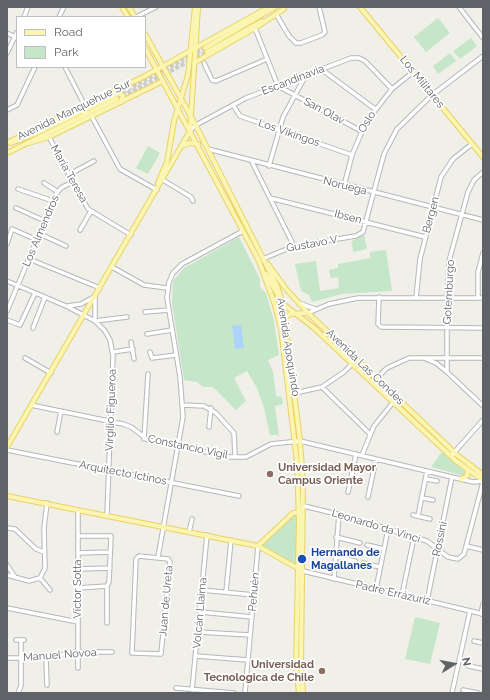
<!DOCTYPE html>
<meta charset="utf-8">
<style>
body{margin:0}
#map{position:relative;width:490px;height:700px;overflow:hidden;background:#f0efe8;font-family:Raleway,sans-serif}
canvas{display:block}
.frame{position:absolute;inset:0;border:8px solid #5f6267;pointer-events:none}
.legend{position:absolute;left:16px;top:16px;width:130px;height:52px;box-sizing:border-box;background:#fff;border:1px solid #bfc0c2;margin:0;padding:5px 7px;list-style:none;font-size:12px;color:#5f6267}
.legend li{display:flex;align-items:center;gap:8px;height:20px}
.legend b{width:20px;border:1px solid #bfc0c2}
.north{position:absolute;left:434px;top:644px;width:40px;height:40px;-webkit-text-stroke:3px #fff;paint-order:stroke;rotate:79deg;font-size:11px;font-weight:700;line-height:16px;text-align:center;color:#5f6267}
.north::after{content:'';display:block;margin:auto;width:14px;height:18px;background:#5f6267;clip-path:polygon(50% 0,100% 100%,50% 72%,0 100%)}
</style>
<div id="map">
<canvas width="490" height="700"></canvas>
<div class="frame"></div>
<ul class="legend">
<li><b style="height:5px;background:#fbf5b2"></b>Road</li>
<li><b style="height:11px;background:#c6e6c9"></b>Park</li>
</ul>
<div class="north">N</div>
</div>
<script>
const ctx = document.querySelector('canvas').getContext('2d');
ctx.lineJoin = 'round';
function fill(path, color) { ctx.fillStyle = color; ctx.fill(path, 'evenodd'); }
const shape = rows => new Path2D(rows.map(r => 'M' + r).join(''));
function trace(path, color, width, dash) { ctx.strokeStyle = color; ctx.lineWidth = width; ctx.lineCap = dash ? 'butt' : 'round'; ctx.setLineDash(dash || []); ctx.stroke(path); }
function label(font, color, halo, rows, align = 'center') {
  ctx.font = font + ' Raleway,sans-serif'; ctx.lineWidth = 3.5; ctx.setLineDash([]); ctx.textBaseline = 'middle'; ctx.strokeStyle = halo; ctx.fillStyle = color; for (const [text, x, y, turn = 0] of rows) {
    ctx.save(); ctx.translate(x, y); ctx.rotate((+turn || 0) * Math.PI / 180); ctx.textAlign = isNaN(turn) ? turn : align; if (halo) ctx.strokeText(text, 0, 0); ctx.fillText(text, 0, 0); ctx.restore();
  }
}
const green = shape([
 [438,18,450,33,426,52,414,37],
 [471,38,477,46,460,59,453,51],
 [450,53,456,61,438,74,433,66],
 [148,146,160,153,148,174,136,168],
 [364,235,367,249,353,252,352,241],
 [239,237,260,279,260,287,266,293,274,321,279,355,268,360,273,372,276,396,282,397,283,404,275,406,279,437,277,435,270,435,264,408,257,388,247,371,234,378,246,401,236,410,213,387,203,387,197,382,184,380,172,303,173,281,184,268],
 [386,250,392,291,342,294,312,302,308,294,301,291,295,264,316,261,320,291,339,288,338,277,331,278,329,270,338,268,338,264,370,258,370,252],
 [442,452,465,472,464,476,431,467],
 [293,515,296,515,296,565,264,547,262,544],
 [415,617,440,623,430,664,405,659]
]);
const water = shape([
 [241,325,244,348,235,349,232,326]
]);
const majorTunnel = shape([
 [117,95,205,48],
 [117,99,207,52]
]);
const minor = shape([
 [459,7,483,38],
 [276,14,289,36,296,43,301,43,322,35,325,32,319,7],
 [24,17,28,7],
 [59,17,64,7],
 [136,17,156,7],
 [255,28,278,86,361,131],
 [7,33,17,38],
 [7,53,17,32],
 [204,63,212,80,216,81,267,59],
 [65,67,85,106],
 [321,69,375,109],
 [233,105,240,116,352,155],
 [7,110,17,105,35,67],
 [92,117,120,169,157,190],
 [190,131,196,125,246,98,351,58,359,58,365,61,392,89],
 [49,137,88,209,131,235],
 [208,149,483,220],
 [252,162,294,246],
 [269,166,283,117,306,75],
 [68,175,94,161],
 [163,180,191,197,193,201],
 [44,183,58,192],
 [344,186,352,155,366,122,392,89,413,72],
 [18,189,53,201],
 [270,198,425,237],
 [16,208,45,221],
 [80,230,91,211],
 [40,234,66,246],
 [7,244,12,229,37,240],
 [265,258,294,246,356,236,363,232,384,154,397,129,432,95,483,56],
 [29,259,100,288],
 [112,267,144,285,167,288],
 [7,281,66,306,95,321,105,331,110,340,113,356,107,515],
 [95,296,95,321],
 [379,297,378,324,381,327,483,328],
 [416,298,420,259,441,177,453,159,472,144],
 [478,298,478,272,483,253],
 [299,303,315,309],
 [68,306,81,304,94,297],
 [7,311,56,194,61,188,72,182],
 [145,312,169,310],
 [308,313,329,304,358,298,483,298],
 [7,320,20,325,35,293],
 [95,321,127,317],
 [33,328,45,297],
 [147,334,172,330],
 [131,342,134,359],
 [113,352,133,349],
 [150,352,152,358,176,355],
 [25,358,51,373],
 [426,359,436,363,447,372,483,406],
 [447,372,447,302,449,261,468,192,474,180,483,172],
 [373,382,387,368,409,358,483,358],
 [322,387,370,434],
 [295,393,322,387,344,372,356,360],
 [31,405,123,424,131,427,148,440,230,457,246,457,271,444,300,441,473,482,483,481],
 [183,405,204,406,216,413,234,433,235,457],
 [209,427,211,408],
 [57,432,61,411],
 [144,439,148,374],
 [7,450,239,496],
 [362,455,374,426,395,400],
 [451,456,483,420],
 [426,479,437,481],
 [348,492,356,454],
 [368,497,376,459],
 [422,498,433,500],
 [304,506,349,517,427,541,448,557,458,559,464,554,483,482],
 [78,510,78,668],
 [413,515,430,519],
 [418,516,427,471],
 [7,528,15,529,36,549,44,552],
 [189,532,192,519],
 [78,536,111,536,109,582,107,586,107,623],
 [336,537,360,543],
 [367,545,384,549],
 [466,546,483,550],
 [78,553,110,552],
 [139,556,168,559,170,562,161,654,132,653,136,559,139,556],
 [158,557,183,417,180,377,167,298,169,282,173,273,182,264,243,231],
 [336,557,355,561],
 [363,563,380,567],
 [7,565,15,577],
 [78,569,110,568],
 [303,571,483,614],
 [7,575,29,581,40,578],
 [40,578,45,568,44,528,47,503],
 [40,578,50,590],
 [334,579,339,514],
 [78,588,107,586],
 [376,589,388,529],
 [202,590,254,595],
 [226,592,231,540],
 [402,595,414,537],
 [427,601,452,477],
 [7,608,78,622],
 [200,612,252,617],
 [481,614,483,604],
 [198,632,250,635],
 [16,640,24,640],
 [474,641,483,643],
 [196,656,248,660],
 [7,658,46,658,75,652,112,652],
 [46,658,47,685],
 [469,666,483,669],
 [176,688,234,693],
 [192,690,207,535],
 [463,690,478,693],
 [18,693,21,686,21,640],
 [245,693,258,546],
 [452,693,470,611]
]);
const major = shape([
 [122,7,128,17],
 [129,7,135,17],
 [360,7,483,157],
 [145,34,194,122,277,286,283,304,300,441,303,483,301,666,303,693],
 [145,48,243,231,259,261,275,305,281,329,297,462,299,521,296,666,299,693],
 [205,48,275,7],
 [207,52,262,21],
 [194,63,255,28,284,9],
 [116,91,123,96,121,102],
 [7,143,145,76,269,7],
 [11,143,35,134,116,95],
 [29,143,49,137,163,81],
 [184,145,190,143,198,144],
 [7,153,117,99],
 [158,183,167,162,174,121,188,75,195,7],
 [268,264,286,289,308,313,457,455,483,475],
 [266,274,283,304,313,327,456,461,483,480],
 [285,318,290,314,308,313],
 [7,447,190,131,198,7],
 [461,479,467,476,468,471],
 [7,496,258,546,299,569],
 [258,546,293,513,299,512]
]);
const markers = [
 [270,474,4,"#8d6e63"],
 [302,559,5,"#1a4fb4"],
 [322,671,4,"#8d6e63"]
];
const streetNames = [
 ["Escandinavia",293,80,-21],
 ["Los Militares",422,82,51],
 ["Avenida Manquehue Sur",74,110,-26],
 ["San Olav",324,111,28],
 ["Oslo",367,122,-59],
 ["Los Vikingos",289,133,19],
 ["María Teresa",69,174,61],
 ["Noruega",345,186,14],
 ["Bergen",431,215,-75],
 ["Ibsen",348,217,14],
 ["Los Almendros",41,231,-67],
 ["Gustavo V",312,244,-10],
 ["Gotemburgo",449,292,-87],
 ["Avenida Apoquindo",288,347,81],
 ["Avenida Las Condes",365,367,44],
 ["Virgilio Figueroa",111,410,-88],
 ["Constancio Vigil",188,447,12],
 ["Arquitecto Ictinos",123,473,11],
 ["Leonardo da Vinci",376,526,17],
 ["Rossini",440,539,-78],
 ["Víctor Sotta",78,589,-90],
 ["Pehuén",254,592,-85],
 ["Padre Errázuriz",393,593,13],
 ["Juan de Ureta",166,601,-85],
 ["Volcán Llaima",200,613,-85],
 ["Manuel Novoa",60,655,-4]
];
const educationNames = [
 ["Universidad Mayor",278,468],
 ["Campus Oriente",278,481],
 ["Universidad",314,665,"right"],
 ["Tecnologica de Chile",314,678,"right"]
];
const transitNames = [
 ["Hernando de",311,553],
 ["Magallanes",311,566]
];
fill(green, '#c6e6c9');
fill(water, '#add3fb');
trace(majorTunnel, '#ccccc8', 4, [4, 2]);
trace(minor, '#b5b7bb', 5.5);
trace(major, '#ebd166', 6);
trace(minor, '#fff', 3.5);
trace(major, '#fbf5b2', 4);
for (const [x, y, r, color] of markers) { const dot = new Path2D(); dot.arc(x, y, r, 0, 2 * Math.PI); ctx.fillStyle = color; ctx.fill(dot); trace(dot, '#fff', 1.5); }
label('11px', '#5f6267', '#fff', streetNames);
label('bold 11px', '#785e54', '#fff', educationNames, 'left');
label('bold 11px', '#164399', '#fff', transitNames, 'left');
</script>
